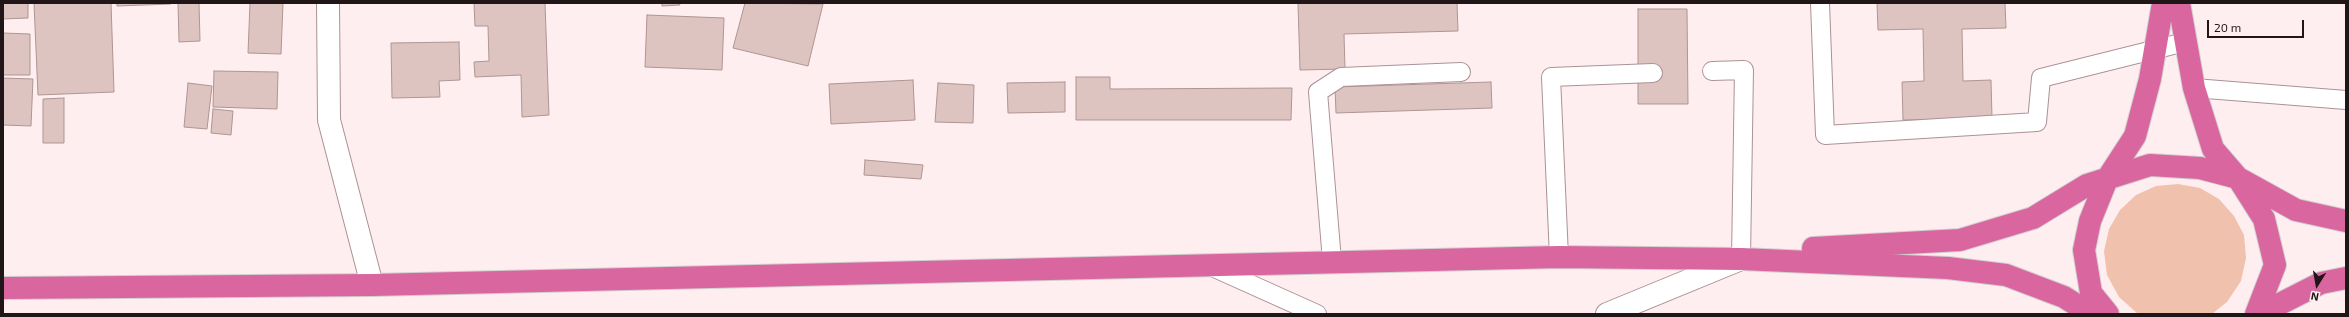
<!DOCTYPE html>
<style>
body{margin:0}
#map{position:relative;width:2349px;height:317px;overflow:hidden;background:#ffeef0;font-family:"Exo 2",sans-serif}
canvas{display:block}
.frame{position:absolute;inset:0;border:4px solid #201618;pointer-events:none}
.north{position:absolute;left:2297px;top:265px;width:40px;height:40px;-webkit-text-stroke:3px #ffeef0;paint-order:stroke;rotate:191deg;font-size:11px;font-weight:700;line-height:16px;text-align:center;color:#201618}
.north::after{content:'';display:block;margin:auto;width:14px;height:18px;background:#201618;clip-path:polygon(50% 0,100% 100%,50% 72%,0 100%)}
.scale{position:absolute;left:2207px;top:20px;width:97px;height:18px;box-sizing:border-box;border:2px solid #201618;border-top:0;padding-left:5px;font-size:12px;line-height:14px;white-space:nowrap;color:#201618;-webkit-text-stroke:3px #ffeef0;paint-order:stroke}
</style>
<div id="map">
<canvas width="2349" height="317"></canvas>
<div class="frame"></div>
<div class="north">N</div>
<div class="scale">20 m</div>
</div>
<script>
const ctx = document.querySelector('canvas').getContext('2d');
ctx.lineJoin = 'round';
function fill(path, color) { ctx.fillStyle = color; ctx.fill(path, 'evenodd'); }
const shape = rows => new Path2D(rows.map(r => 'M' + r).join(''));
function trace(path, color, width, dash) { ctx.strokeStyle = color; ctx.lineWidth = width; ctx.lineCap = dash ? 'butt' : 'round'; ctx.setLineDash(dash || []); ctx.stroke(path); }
const green = shape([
 [2178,184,2200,188,2219,199,2234,216,2244,235,2246,258,2241,281,2227,302,2212,314,2138,314,2119,297,2107,275,2104,251,2109,229,2120,210,2136,195,2156,186]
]);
const building = shape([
 [3,3,28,3,28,18,3,19,3,3],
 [34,3,111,3,114,92,38,95,34,3],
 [117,3,171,3,171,4,117,6,117,3],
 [178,3,199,3,200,41,179,42,178,3],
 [250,3,283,3,281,54,248,53,250,3],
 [474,3,545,3,549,115,522,117,521,75,475,77,474,62,489,61,488,26,475,26,474,3],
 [662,3,679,3,680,5,662,6,662,3],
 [745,3,823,4,808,66,733,48,745,3],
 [1298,3,1457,3,1458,31,1344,34,1345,69,1300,70,1298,3],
 [1877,3,2005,3,2006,28,1962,29,1963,81,1991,80,1992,118,1903,120,1902,82,1924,81,1923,29,1878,30,1877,3],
 [1638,9,1687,9,1688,104,1638,104,1638,9],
 [647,15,724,18,722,70,645,67,647,15],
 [3,33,30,34,30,75,3,75,3,33],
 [459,42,460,80,439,81,440,97,392,98,391,43,459,42],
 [214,71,278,72,277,109,213,107,214,71],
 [1076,77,1110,77,1110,89,1292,88,1291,120,1076,120,1076,77],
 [3,78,33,79,31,126,3,125,3,78],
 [913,80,915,120,831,124,829,84,913,80],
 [1065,82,1065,112,1008,113,1007,83,1065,82],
 [1491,82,1492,108,1336,113,1335,87,1491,82],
 [188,83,212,86,207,129,184,127,188,83],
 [938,83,974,85,973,123,935,122,938,83],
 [64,98,64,143,43,143,43,99,64,98],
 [213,109,233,111,231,135,211,133,213,109],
 [865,160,923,165,921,179,864,175,865,160]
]);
const lane = shape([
 [1820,3,1825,135,2037,122,2041,78,2185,42],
 [1712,71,1744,70,1741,259],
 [2194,88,2346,100],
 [1559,257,1551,77,1653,73],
 [1332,261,1318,92,1341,77,1461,72],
 [1210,266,1317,314]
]);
const street = shape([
 [328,3,329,120,372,285],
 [1607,314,1741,259]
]);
const highway = shape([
 [2179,3,2194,88,2213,149,2238,178,2264,219,2275,265,2256,314],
 [1813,248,1960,240,2033,218,2087,185,2150,165,2200,168,2238,178,2296,210,2346,221],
 [3,288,372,285,1559,257,1741,259,1948,268,2006,275,2064,297,2091,314],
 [2108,314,2091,293,2084,250,2090,221,2107,179,2135,136,2150,79,2163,3],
 [2260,314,2321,283,2346,278]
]);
fill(green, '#f0c1ac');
fill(building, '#dec4c0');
trace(building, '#ae9592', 1);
trace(lane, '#ab9295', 20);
trace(street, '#ab9295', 24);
trace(highway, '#d2d0d1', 24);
trace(lane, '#fff', 18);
trace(street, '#fff', 22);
trace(highway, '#d9669f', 22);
</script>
